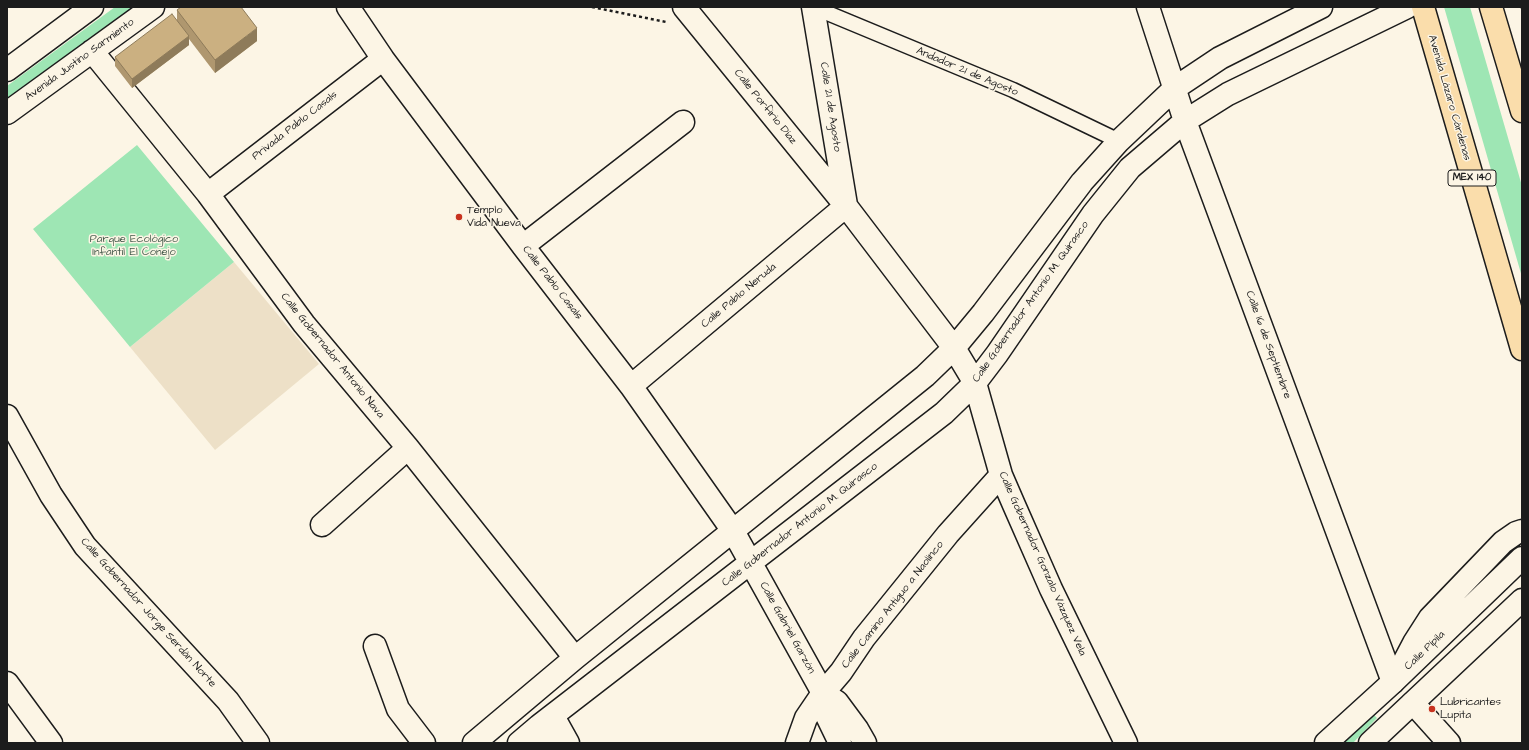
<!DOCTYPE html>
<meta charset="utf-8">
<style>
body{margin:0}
#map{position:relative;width:1529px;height:750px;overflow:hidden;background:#fcf5e5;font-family:"Architects Daughter",sans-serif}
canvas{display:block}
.frame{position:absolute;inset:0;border:8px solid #1c1c1c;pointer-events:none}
</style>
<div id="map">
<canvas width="1529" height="750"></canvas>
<div class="frame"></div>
</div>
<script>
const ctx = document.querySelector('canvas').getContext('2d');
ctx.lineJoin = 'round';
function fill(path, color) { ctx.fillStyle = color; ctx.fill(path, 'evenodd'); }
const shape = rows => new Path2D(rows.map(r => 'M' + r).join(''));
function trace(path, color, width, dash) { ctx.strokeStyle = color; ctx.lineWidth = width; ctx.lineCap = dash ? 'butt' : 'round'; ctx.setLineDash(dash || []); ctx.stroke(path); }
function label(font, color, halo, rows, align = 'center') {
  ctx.font = font + ' "Architects Daughter",sans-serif'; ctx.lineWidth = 3; ctx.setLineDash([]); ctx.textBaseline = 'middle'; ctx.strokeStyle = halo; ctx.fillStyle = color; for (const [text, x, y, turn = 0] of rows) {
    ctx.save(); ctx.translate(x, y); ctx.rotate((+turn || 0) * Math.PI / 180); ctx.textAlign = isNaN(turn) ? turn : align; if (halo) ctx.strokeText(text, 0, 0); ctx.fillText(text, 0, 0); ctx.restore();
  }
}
const built = shape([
 [234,262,319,364,215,450,130,347]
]);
const green = shape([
 [115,7,137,7,7,100,7,86],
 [1444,7,1470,7,1522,186,1522,277],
 [137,145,234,262,130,347,33,229],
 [1369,710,1377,718,1353,743,1336,743]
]);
const path = shape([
 [592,7,666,22],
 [1522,7,1522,9]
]);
const service = shape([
 [813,7,1013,90,1119,141]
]);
const minor = shape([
 [348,7,383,59,523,246,631,386,733,531,823,693,825,712,840,743],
 [684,7,846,206,954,348,975,383,1001,475,1014,505,1051,589,1126,743],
 [813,7,846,205],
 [1148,7,1185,121,1393,682],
 [92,51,208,194,304,324,408,448,575,658],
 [7,70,92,7],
 [7,113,153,7],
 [208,194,383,59],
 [523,246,683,122],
 [631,386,846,206],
 [7,416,51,495,85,546,228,701,258,743],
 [322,525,408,448],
 [375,646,398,709,424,743],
 [7,683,51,743],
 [823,693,837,702,857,729,865,743],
 [553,716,568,743],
 [539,726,549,743],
 [474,743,575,658,925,376,954,348,983,313,1082,182,1119,141,1175,88,1220,58,1321,7],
 [519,743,539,726,944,413,975,383,997,354,1093,214,1130,168,1185,121,1228,94,1407,7],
 [797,743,806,718,823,693,841,672,864,638,948,534,1001,475]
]);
const tertiary = shape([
 [1413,703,1449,743]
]);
const secondary = shape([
 [1404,662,1414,643,1430,618,1503,542,1516,533,1522,531],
 [1326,743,1393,682,1522,558],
 [1370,743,1522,600]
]);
const trunk = shape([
 [1423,7,1522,349],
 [1491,7,1522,111]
]);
const wall = shape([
 [177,10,257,41,215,73,189,39,189,45,132,88,115,66,115,57,177,20]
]);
const shadedWall = shape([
 [257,28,257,41,215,73,215,60],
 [189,36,189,45,132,88,132,79]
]);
const building = shape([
 [181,7,241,7,257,28,215,60,177,10,181,7],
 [172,14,189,36,132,79,115,57,172,14]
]);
const markers = [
 [459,217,4,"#c8321e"],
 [1432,709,4,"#c8321e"]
];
const shields = [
 [1472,178,48]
];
const shieldNames = [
 ["MEX 140",1472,178]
];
const streetNames = [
 ["Avenida Justino Sarmiento",80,60,-36],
 ["Andador 21 de Agosto",967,72,23],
 ["Avenida Lázaro Cárdenas",1449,98,74],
 ["Calle Porfirio Díaz",765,107,51],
 ["Calle 21 de Agosto",830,107,81],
 ["Privada Pablo Casals",295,126,-38],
 ["Calle Pablo Casals",552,283,52],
 ["Calle Pablo Neruda",739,296,-40],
 ["Calle Gobernador Antonio M. Quirasco",1031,302,-55],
 ["Calle 16 de Septiembre",1268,345,70],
 ["Calle Gobernador Antonio Nava",332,356,51],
 ["Calle Gobernador Antonio M. Quirasco",800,525,-38],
 ["Calle Gobernador Gonzalo Vázquez Vela",1042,564,66],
 ["Calle Camino Antiguo a Naolinco",893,605,-52],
 ["Calle Gobernador Jorge Serdán Norte",148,613,48],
 ["Calle Gabriel Garzón",787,628,61],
 ["Calle Pípila",1425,651,-44]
];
const poiNames = [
 ["Templo",467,211],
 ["Vida Nueva",467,224],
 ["Lubricantes",1440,703],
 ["Lupita",1440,716]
];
const parkNames = [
 ["Parque Ecológico",134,240],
 ["Infantil El Conejo",134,253]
];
fill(built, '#ede0c7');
fill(green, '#9ee6b4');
trace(service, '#1c1c1c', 17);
trace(minor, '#1c1c1c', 25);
trace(tertiary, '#1c1c1c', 25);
trace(secondary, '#1c1c1c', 25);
trace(trunk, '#1c1c1c', 25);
trace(path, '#1c1c1c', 2.5, [3, 3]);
trace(service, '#fcf5e5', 14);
trace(minor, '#fcf5e5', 22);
trace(tertiary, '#fcf5e5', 22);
trace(secondary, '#fcf5e5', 22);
trace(trunk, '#faddab', 22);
fill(wall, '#af976f');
fill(shadedWall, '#8e7b5a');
fill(building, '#cbb081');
trace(building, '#8e7b5a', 1);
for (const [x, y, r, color] of markers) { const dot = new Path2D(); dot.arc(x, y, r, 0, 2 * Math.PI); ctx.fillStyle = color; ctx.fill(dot); trace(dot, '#fcf5e5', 1.5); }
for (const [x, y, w] of shields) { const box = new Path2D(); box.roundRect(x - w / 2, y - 8, w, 16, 3); ctx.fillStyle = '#fcf5e5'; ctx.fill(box); trace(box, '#1c1c1c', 1); }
label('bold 10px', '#1c1c1c', null, shieldNames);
label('11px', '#1c1c1c', '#fcf5e5', streetNames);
label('11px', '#1c1c1c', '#fcf5e5', poiNames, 'left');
label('11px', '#43594a', '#fcf5e5', parkNames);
</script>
